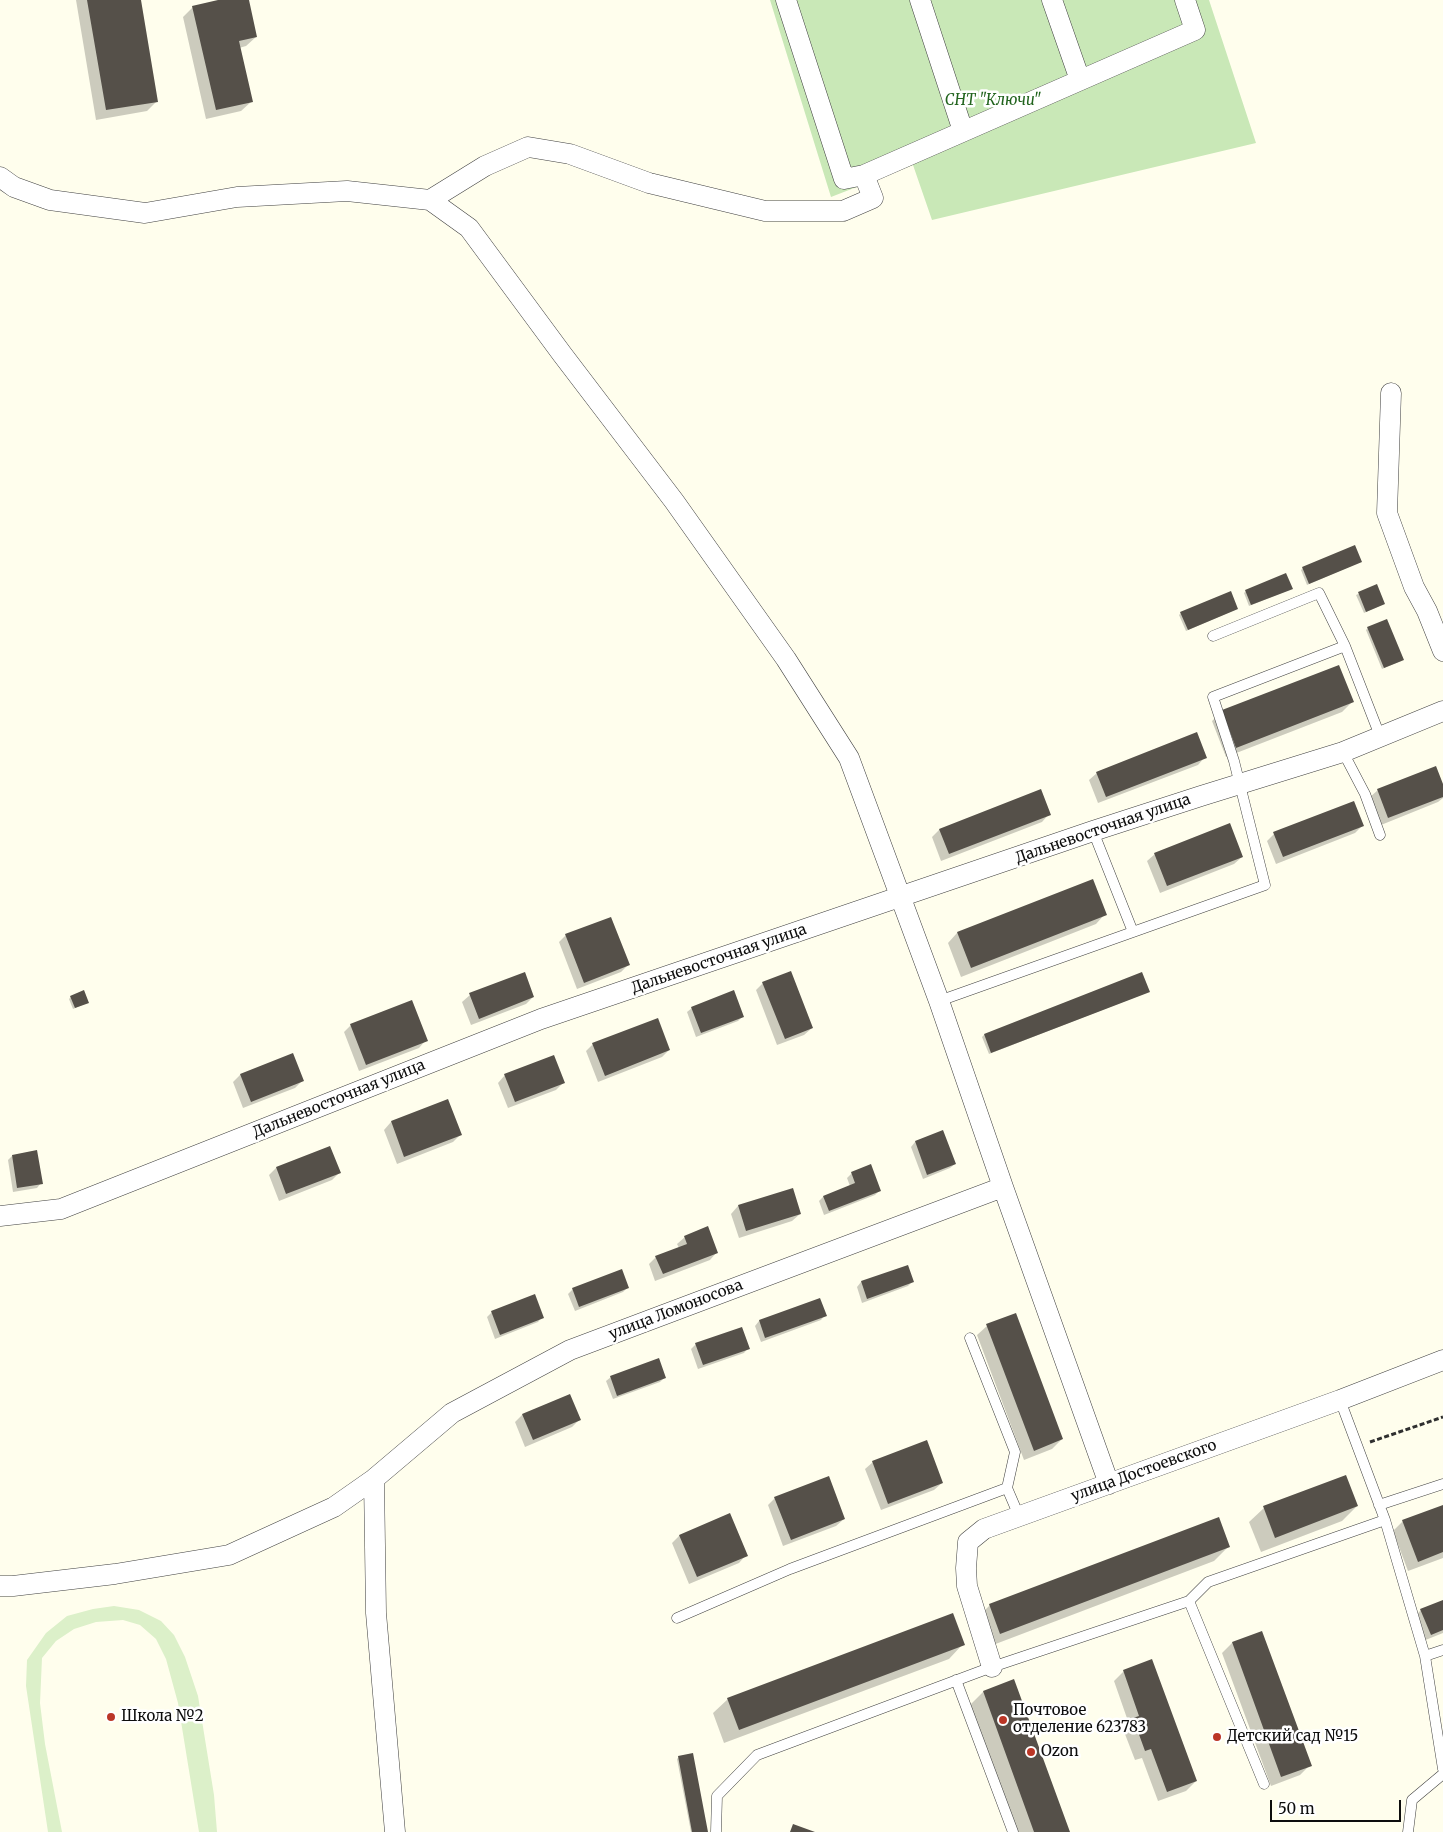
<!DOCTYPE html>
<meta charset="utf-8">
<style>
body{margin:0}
#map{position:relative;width:1443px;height:1832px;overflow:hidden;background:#fffeed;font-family:Merriweather,serif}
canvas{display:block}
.scale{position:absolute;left:1270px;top:1800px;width:131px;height:22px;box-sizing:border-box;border:2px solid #0d0d0d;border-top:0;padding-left:6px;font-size:15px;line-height:18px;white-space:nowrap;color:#0d0d0d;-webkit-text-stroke:4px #fff;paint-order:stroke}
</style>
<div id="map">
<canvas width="1443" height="1832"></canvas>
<div class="scale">50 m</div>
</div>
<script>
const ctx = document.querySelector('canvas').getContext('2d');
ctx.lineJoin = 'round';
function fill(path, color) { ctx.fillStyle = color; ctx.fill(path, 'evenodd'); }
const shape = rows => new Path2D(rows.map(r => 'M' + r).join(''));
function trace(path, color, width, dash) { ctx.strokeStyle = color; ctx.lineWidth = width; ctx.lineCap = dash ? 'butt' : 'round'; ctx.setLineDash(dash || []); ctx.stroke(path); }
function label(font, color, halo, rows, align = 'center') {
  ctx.font = font + ' Merriweather,serif'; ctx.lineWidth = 5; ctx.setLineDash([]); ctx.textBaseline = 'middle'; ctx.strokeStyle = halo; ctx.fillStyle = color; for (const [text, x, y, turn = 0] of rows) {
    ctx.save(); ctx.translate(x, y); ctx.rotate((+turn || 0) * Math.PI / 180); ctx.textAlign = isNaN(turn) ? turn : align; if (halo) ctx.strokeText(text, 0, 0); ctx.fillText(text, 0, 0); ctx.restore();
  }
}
const green = shape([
 [770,0,1209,0,1256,143,932,220,913,165,831,197]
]);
const pitch = shape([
 [114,1606,139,1610,161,1621,174,1635,185,1657,198,1696,214,1795,217,1832,199,1832,178,1703,166,1659,156,1639,140,1625,123,1620,96,1622,74,1629,56,1641,42,1658,40,1703,45,1744,62,1832,48,1832,26,1686,27,1660,46,1633,67,1616,93,1609]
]);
const shadow = shape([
 [76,0,140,0,157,101,147,111,96,120],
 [224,0,248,0,256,37,246,46,239,48,251,102,241,111,206,119,183,17,193,7],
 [1358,563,1307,585,1301,570,1303,568],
 [1376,586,1384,604,1364,613,1356,595],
 [1289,590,1249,606,1244,593,1246,591],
 [1237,609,1186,631,1179,615,1181,613],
 [1368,628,1401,661,1382,669,1366,630],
 [1352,702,1342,712,1226,757,1212,721,1222,712],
 [1205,757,1198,765,1098,803,1089,780,1097,773],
 [1443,788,1443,798,1438,802,1381,825,1370,797,1378,790],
 [1049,814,1042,822,941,861,932,837,939,830],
 [1362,826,1355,833,1276,864,1267,841,1274,834],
 [1155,854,1242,857,1234,864,1160,893,1147,861],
 [1105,914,1096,924,961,977,948,943,957,933],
 [566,935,628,965,621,972,577,989,559,942],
 [524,973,533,997,526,1004,471,1025,462,1002,470,995],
 [1142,974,1146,993,989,1054,982,1037,984,1035],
 [763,983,812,1028,804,1035,777,1045,756,990],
 [71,997,87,1003,73,1009,69,999],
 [692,1008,743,1016,738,1021,696,1037,687,1012],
 [351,1025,426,1040,419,1048,359,1071,344,1032],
 [593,1044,669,1050,662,1057,598,1082,586,1051],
 [292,1055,302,1081,295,1088,243,1108,233,1082,240,1075],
 [505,1075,564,1082,556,1090,508,1108,498,1083],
 [447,1101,460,1135,453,1142,397,1164,384,1130,391,1122],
 [943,1132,955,1164,950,1168,923,1179,911,1147,915,1142],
 [329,1147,339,1173,332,1180,279,1201,269,1175,276,1168],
 [12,1156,41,1183,37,1188,13,1192,8,1160],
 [852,1173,880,1190,875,1195,824,1215,819,1201,823,1197,850,1186,847,1178],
 [792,1189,800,1214,792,1221,739,1238,731,1214,738,1206],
 [685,1237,717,1252,710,1260,655,1281,649,1264,656,1257,679,1248,677,1244],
 [861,1282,912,1282,908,1286,862,1303,857,1287],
 [628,1287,623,1292,575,1311,568,1294,573,1289],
 [819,1299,825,1315,821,1320,761,1342,755,1326,759,1321],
 [492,1312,542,1317,538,1322,495,1339,487,1317],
 [987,1326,1062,1439,1052,1449,1024,1460,977,1335],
 [696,1344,748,1348,744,1353,698,1369,691,1349],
 [611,1377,664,1378,660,1382,613,1399,606,1381],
 [569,1396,579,1420,572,1427,525,1447,515,1422,522,1415],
 [873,1462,942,1483,934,1490,881,1510,865,1469],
 [775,1498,844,1519,836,1526,783,1546,768,1505],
 [1357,1506,1342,1521,1261,1552,1249,1522,1264,1508],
 [1443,1506,1443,1558,1408,1571,1393,1531,1403,1521],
 [729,1515,746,1555,739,1563,689,1584,672,1543,679,1536],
 [1229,1546,1214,1561,985,1648,975,1620,990,1605],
 [1443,1601,1443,1633,1423,1641,1414,1617,1421,1610],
 [1262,1633,1310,1765,1300,1775,1271,1786,1222,1653,1232,1643],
 [963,1644,949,1659,724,1743,713,1713,728,1699],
 [1124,1671,1196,1781,1186,1791,1158,1801,1142,1758,1135,1760,1123,1729,1129,1724,1114,1681],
 [1013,1681,1069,1832,1014,1832,968,1707,983,1692],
 [679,1757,706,1832,691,1832,677,1759]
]);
const building = shape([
 [87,0,141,0,158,102,106,110],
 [218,0,249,0,257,37,239,41,253,102,216,110,192,6],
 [1355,545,1362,562,1309,584,1302,567],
 [1286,573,1293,589,1251,605,1245,590],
 [1377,584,1385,604,1366,612,1358,592],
 [1231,591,1238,609,1188,630,1180,612],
 [1387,619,1404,660,1384,668,1367,627],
 [1339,665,1354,702,1236,748,1222,710],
 [1197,732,1207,758,1106,797,1096,772],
 [1436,766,1443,784,1443,797,1388,818,1377,789],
 [1041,789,1051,815,949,854,939,829],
 [1354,801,1364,826,1283,857,1273,832],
 [1230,823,1243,857,1167,886,1154,853],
 [1093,879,1107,915,971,968,957,932],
 [611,917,630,965,584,983,565,934],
 [791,971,813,1028,785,1039,762,982],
 [525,972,534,997,479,1019,469,993],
 [1142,972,1150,992,991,1053,984,1034],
 [84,990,89,1003,75,1008,70,996],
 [734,990,744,1017,701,1033,691,1007],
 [412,1000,428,1041,366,1065,350,1024],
 [658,1018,670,1050,605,1076,592,1043],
 [293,1053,304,1081,251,1102,240,1074],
 [554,1055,565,1083,515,1102,504,1074],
 [448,1099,462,1135,404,1157,391,1121],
 [943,1130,956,1164,927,1175,915,1141],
 [330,1146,341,1173,286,1194,276,1167],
 [37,1150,43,1184,17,1188,12,1155],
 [871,1164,881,1191,829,1211,823,1196,855,1183,851,1172],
 [793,1188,801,1214,746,1231,738,1205],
 [708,1226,718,1253,663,1274,655,1256,687,1244,684,1236],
 [908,1265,914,1282,867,1299,861,1281],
 [622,1269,629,1288,579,1307,572,1288],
 [535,1294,544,1318,500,1335,491,1311],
 [820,1298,827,1316,765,1338,759,1320],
 [1016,1313,1063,1439,1034,1451,986,1324],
 [742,1327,750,1349,703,1365,695,1343],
 [659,1358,666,1378,617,1396,610,1376],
 [570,1394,581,1420,533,1440,522,1414],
 [927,1440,943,1483,888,1504,872,1461],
 [1346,1475,1358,1506,1275,1538,1263,1506],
 [829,1476,845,1519,791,1540,774,1497],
 [1443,1505,1443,1552,1418,1562,1402,1520],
 [730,1513,748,1556,697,1577,679,1535],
 [1219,1517,1230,1547,1000,1634,989,1604],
 [1443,1600,1443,1630,1431,1635,1420,1609],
 [953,1613,965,1645,739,1730,727,1698],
 [1262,1631,1312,1766,1281,1777,1232,1642],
 [1152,1659,1197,1781,1167,1792,1151,1749,1145,1751,1133,1718,1139,1716,1123,1670],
 [1014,1679,1070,1832,1034,1832,983,1691],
 [693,1753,708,1832,692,1832,678,1756],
 [793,1824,815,1832,790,1832]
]);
const path = shape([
 [1370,1442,1443,1417]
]);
const lane = shape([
 [1213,636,1319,593,1345,646],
 [1343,752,1365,794,1380,835],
 [1093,831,1133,932],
 [939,1001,1265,885,1234,761,1213,697,1345,646,1380,736],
 [970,1338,1015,1452,1007,1488],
 [1340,1400,1385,1520,1425,1656,1443,1650],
 [1379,1505,1443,1484],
 [1189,1601,1264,1784],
 [677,1618,790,1569,1007,1488,1019,1516],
 [1425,1656,1443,1769],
 [956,1680,1013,1832],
 [716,1832,717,1796,757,1755,992,1667,1189,1601,1208,1582,1385,1520],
 [1408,1832,1412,1800,1443,1774]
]);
const street = shape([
 [786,0,844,179,864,175,1195,30,1185,0],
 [920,0,963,131],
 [1052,0,1080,80],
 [0,177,14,187,50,200,145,213,237,197,347,191,430,200,469,228,562,354,674,501,786,659,849,758,939,1001,1003,1187,1109,1484],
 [430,200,485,166,528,147,570,154,649,183,765,211,843,211,873,198,864,175],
 [1391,393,1387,513,1414,587,1427,611,1443,651],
 [0,1216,61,1209,541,1019,1093,831,1201,796,1343,752,1443,711],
 [374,1479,376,1613,395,1832],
 [0,1586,13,1586,115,1574,229,1555,334,1507,374,1479,452,1413,570,1350,1003,1187],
 [992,1667,967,1586,966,1568,968,1542,984,1529,1340,1400,1443,1360]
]);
const markers = [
 [111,1717,5,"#bb3626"],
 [1003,1720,5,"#bb3626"],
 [1217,1737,5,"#bb3626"],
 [1031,1752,5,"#bb3626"]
];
const parkNames = [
 ["СНТ \"Ключи\"",993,101]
];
const streetNames = [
 ["Дальневосточная улица",1103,829,-19],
 ["Дальневосточная улица",719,959,-19],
 ["Дальневосточная улица",339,1099,-22],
 ["улица Ломоносова",676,1310,-21],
 ["улица Достоевского",1144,1471,-20]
];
const poiNames = [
 ["Почтовое",1013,1711],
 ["отделение 623783",1013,1728],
 ["Школа №2",121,1717],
 ["Детский сад №15",1227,1737],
 ["Ozon",1041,1752]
];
fill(green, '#c9e8b7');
fill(pitch, '#dcf0c9');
fill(shadow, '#0003');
fill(building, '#555049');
trace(lane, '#404040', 11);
trace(street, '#404040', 21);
trace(path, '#2f2f2f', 3, [5, 2.5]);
trace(lane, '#fff', 10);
trace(street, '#fff', 20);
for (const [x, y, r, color] of markers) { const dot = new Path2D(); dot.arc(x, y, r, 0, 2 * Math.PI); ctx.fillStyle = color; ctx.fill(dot); trace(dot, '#fff', 2); }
label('italic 15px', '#22641e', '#fff', parkNames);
label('15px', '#0d0d0d', '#fff', streetNames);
label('15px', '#0d0d0d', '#fff', poiNames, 'left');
</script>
